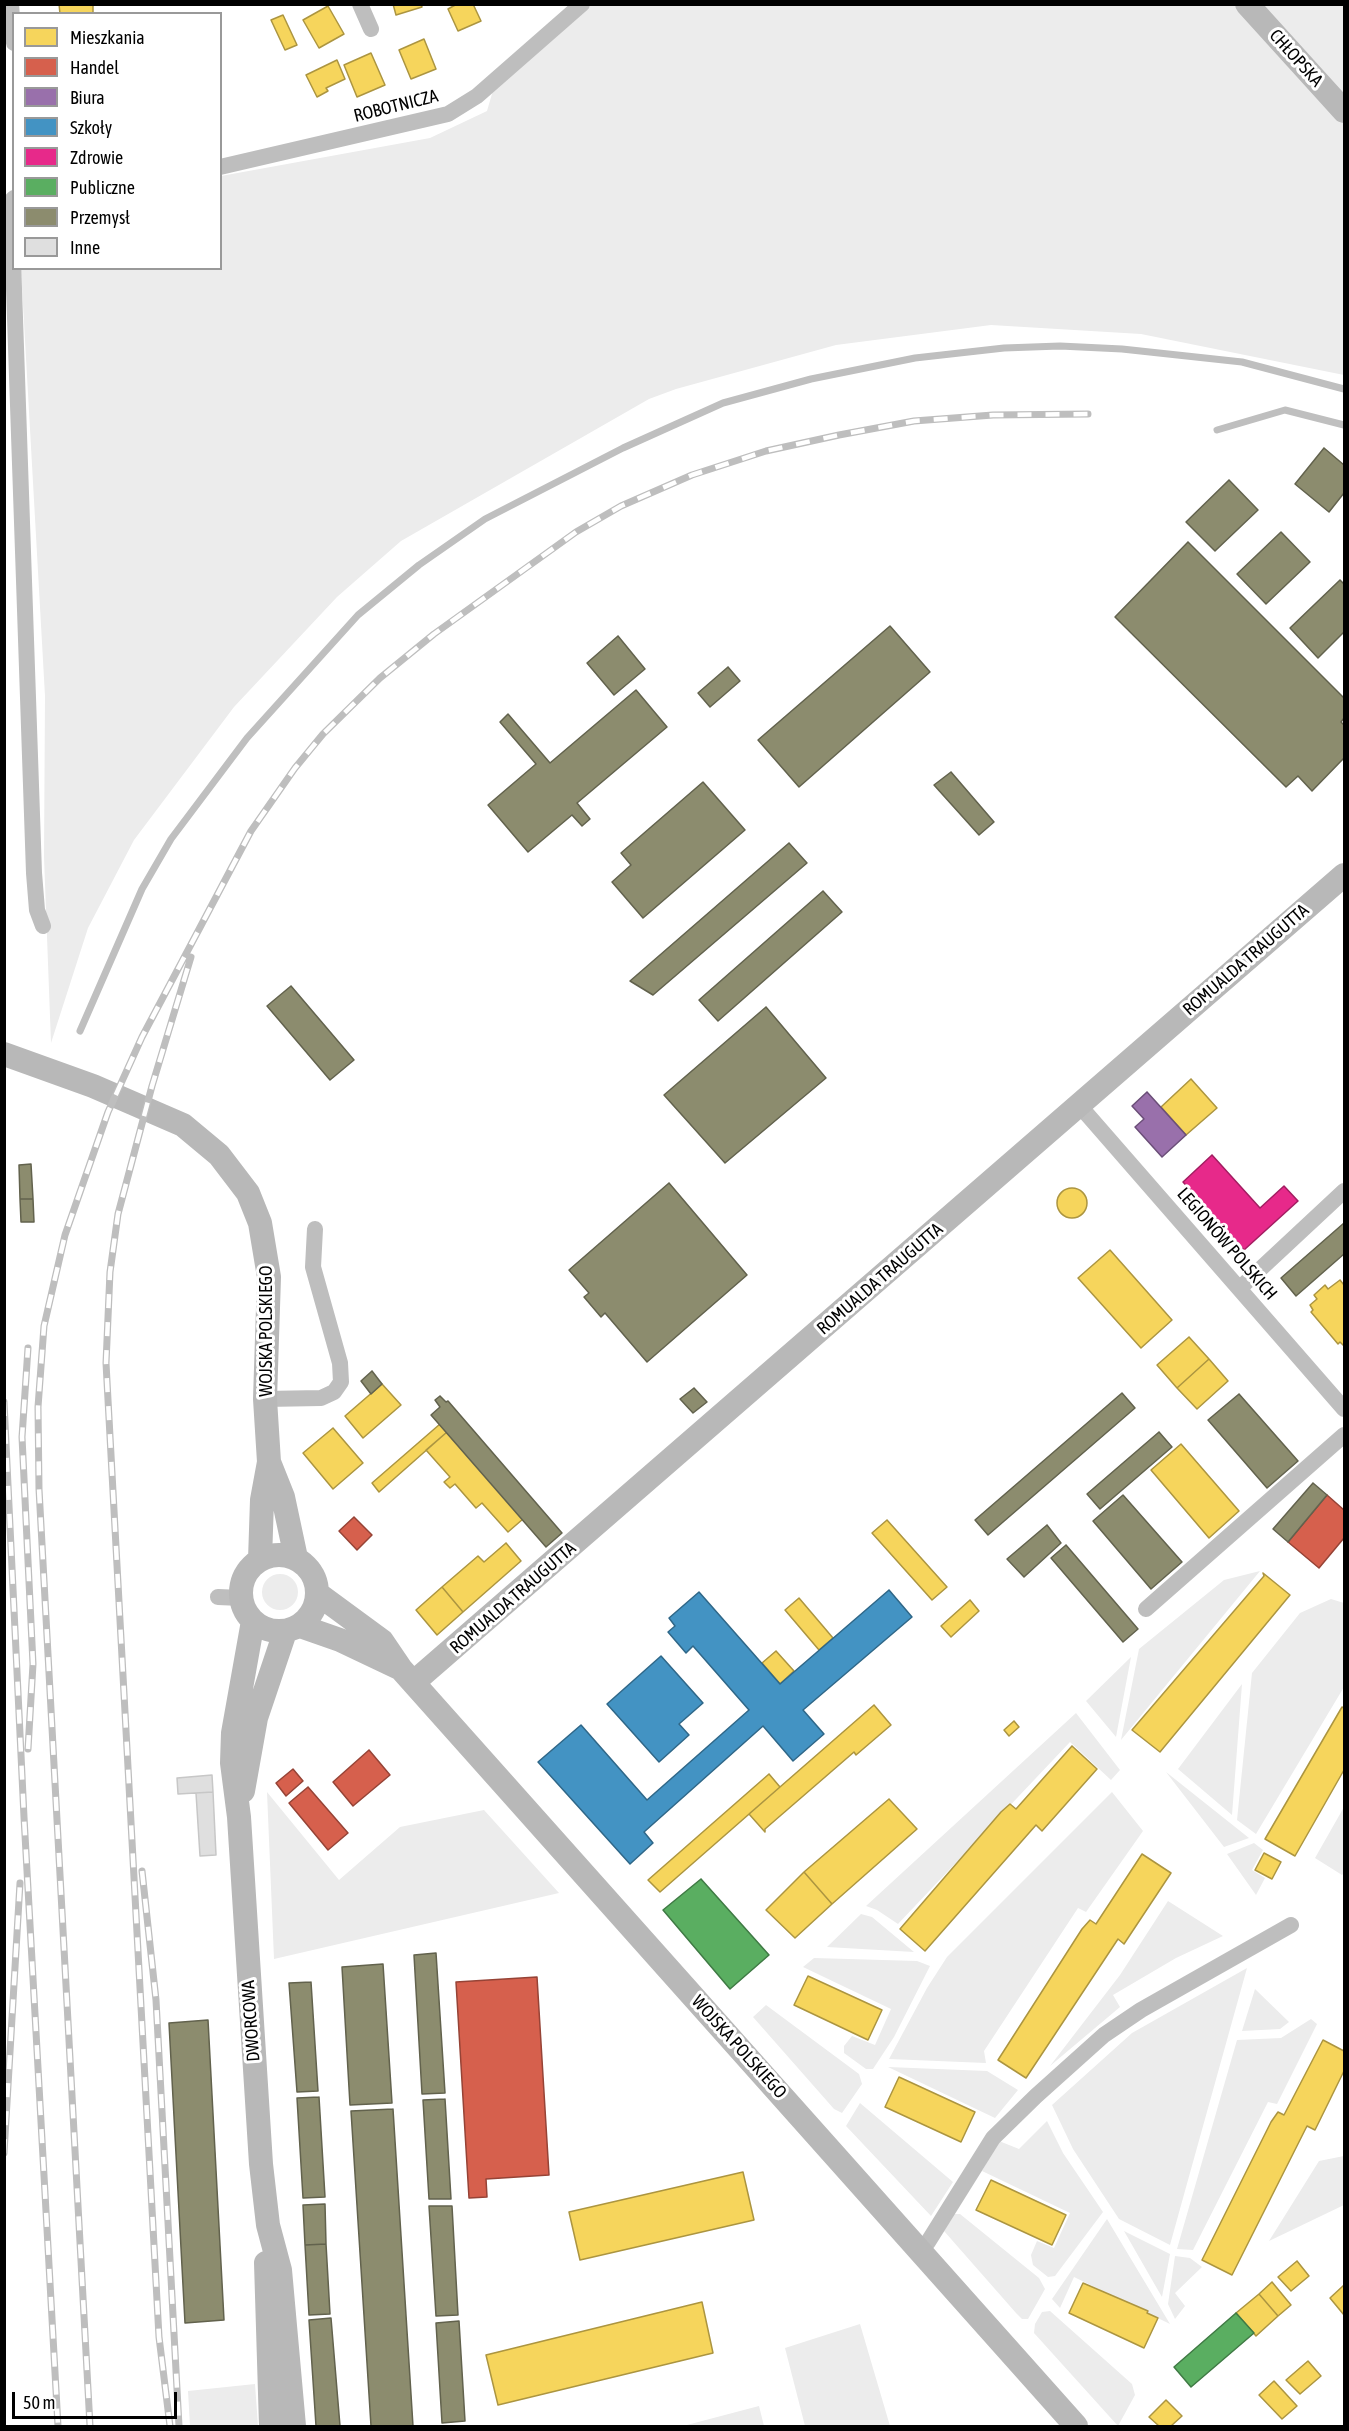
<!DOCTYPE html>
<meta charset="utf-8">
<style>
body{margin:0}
#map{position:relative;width:1349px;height:2431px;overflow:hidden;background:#fff;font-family:"Asap Condensed",sans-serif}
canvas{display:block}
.frame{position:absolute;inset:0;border:6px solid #000;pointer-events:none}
.legend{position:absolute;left:12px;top:12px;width:210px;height:258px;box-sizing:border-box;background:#fff;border:2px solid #999;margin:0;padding:8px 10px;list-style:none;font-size:18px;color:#000}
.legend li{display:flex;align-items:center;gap:12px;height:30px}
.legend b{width:30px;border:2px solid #999}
.scale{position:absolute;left:12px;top:2392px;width:165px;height:27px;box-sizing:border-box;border:3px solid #000;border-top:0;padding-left:8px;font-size:18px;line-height:21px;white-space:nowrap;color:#000;-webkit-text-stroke:4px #fff;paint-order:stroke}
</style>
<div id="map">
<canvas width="1349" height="2431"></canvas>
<div class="frame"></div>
<ul class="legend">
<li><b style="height:16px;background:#f6d55c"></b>Mieszkania</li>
<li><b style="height:16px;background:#d6604d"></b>Handel</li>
<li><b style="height:16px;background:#9970ab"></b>Biura</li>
<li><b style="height:16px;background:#4393c3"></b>Szkoły</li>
<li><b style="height:16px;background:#e7298a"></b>Zdrowie</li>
<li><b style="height:16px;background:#5aae61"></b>Publiczne</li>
<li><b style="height:16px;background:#8c8c6e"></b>Przemysł</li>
<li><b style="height:16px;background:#dfdfdf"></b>Inne</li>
</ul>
<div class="scale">50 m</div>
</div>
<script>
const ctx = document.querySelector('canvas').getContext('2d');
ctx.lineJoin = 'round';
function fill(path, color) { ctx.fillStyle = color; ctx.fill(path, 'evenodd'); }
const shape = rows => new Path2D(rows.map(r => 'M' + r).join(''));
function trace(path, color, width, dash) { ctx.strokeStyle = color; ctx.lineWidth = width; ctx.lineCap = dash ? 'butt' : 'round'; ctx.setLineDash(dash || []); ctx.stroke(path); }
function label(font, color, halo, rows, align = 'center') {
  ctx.font = font + ' "Asap Condensed",sans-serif'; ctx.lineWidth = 6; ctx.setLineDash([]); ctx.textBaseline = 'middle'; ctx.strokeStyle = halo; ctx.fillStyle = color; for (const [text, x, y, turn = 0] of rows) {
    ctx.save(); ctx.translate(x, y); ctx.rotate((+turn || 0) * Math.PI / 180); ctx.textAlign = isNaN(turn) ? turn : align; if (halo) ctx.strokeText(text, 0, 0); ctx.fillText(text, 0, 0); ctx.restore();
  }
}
const green = shape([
 [582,5,1344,5,1344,375,1141,334,991,325,836,345,676,389,649,399,401,541,337,597,234,707,134,840,88,928,51,1043,44,857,45,696,21,269,220,268,221,176,430,138,487,111,496,80],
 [1260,1571,1121,1740,1139,1649,1224,1580],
 '262 1592a18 18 0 1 1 36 0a18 18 0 1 1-36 0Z',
 [1331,1599,1344,1603,1344,1687,1256,1834,1237,1820,1252,1673,1300,1613],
 [1131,1657,1116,1737,1086,1701],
 [1242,1684,1232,1815,1178,1769],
 [1076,1713,1120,1770,1111,1780,1070,1742,898,1924,877,1910,866,1906],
 [1166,1772,1249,1838,1224,1847],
 [267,1792,339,1880,400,1827,484,1810,559,1893,274,1959],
 [1112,1792,1143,1831,1086,1912,1078,1908,984,2051,986,2063,889,2059,927,1988,947,1957],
 [1344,1807,1344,1873,1342,1875,1315,1858],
 [1254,1843,1263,1850,1252,1870,1265,1878,1256,1895,1227,1854],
 [1168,1901,1223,1936,1176,1958,1113,1995,1120,2007,1050,2066,1120,1975],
 [861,1914,872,1917,914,1952,827,1947],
 [814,1958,917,1961,930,1966,894,2037,873,2069,866,2069,844,2053,844,2046,852,2036,875,2045,891,2009,803,1967],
 [1247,1968,1188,2180,1170,2245,1119,2219,1073,2149,1052,2105,1132,2033],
 [1255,1989,1289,2022,1280,2029,1242,2031],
 [766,2005,859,2074,862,2084,842,2113,834,2109,753,2017],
 [1311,2019,1317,2024,1277,2104,1268,2102,1193,2250,1177,2249,1237,2040,1281,2038],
 [888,2067,987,2071,1018,2090,995,2118],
 [860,2103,953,2182,931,2216,846,2126],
 [1047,2121,1063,2153,1103,2212,1055,2276,1048,2277,1033,2265,1031,2255,1037,2241,1054,2248,1070,2213,982,2171,999,2141,1019,2149],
 [1344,2156,1344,2205,1269,2241,1319,2161],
 [954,2214,960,2214,1039,2278,1045,2289,1028,2319,1022,2319,1016,2313,944,2231],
 [1107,2219,1170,2324,1074,2277,1060,2308,1052,2299],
 [1124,2231,1170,2254,1162,2297,1155,2285],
 [1175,2256,1190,2258,1202,2267,1175,2293,1185,2306,1175,2319,1168,2304],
 [1050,2311,1132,2384,1135,2395,1118,2426,1034,2333,1035,2324,1042,2312],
 [860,2324,890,2426,805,2426,785,2348],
 [255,2384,258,2426,190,2426,188,2391],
 [759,2406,764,2426,683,2426]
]);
const homes = shape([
 [59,4,93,4,93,14,60,14,59,4],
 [393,4,421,4,422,7,396,15,393,4],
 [457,4,473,4,481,21,458,31,448,9,457,4],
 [328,6,344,34,319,48,303,20,328,6],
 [283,15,297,45,285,50,271,20,283,15],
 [424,39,436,69,411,79,399,50,424,39],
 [371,53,385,85,357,97,344,65,371,53],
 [337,60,345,79,326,88,328,91,317,97,306,75,337,60],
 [1191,1079,1217,1108,1186,1135,1161,1107,1191,1079],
 '1057 1203a15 15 0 1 1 30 0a15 15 0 1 1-30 0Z',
 [1110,1250,1172,1320,1141,1348,1078,1278,1110,1250],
 [1340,1280,1344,1285,1344,1346,1340,1342,1338,1344,1311,1312,1313,1310,1310,1305,1317,1299,1314,1295,1325,1285,1328,1289,1340,1280],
 [1189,1337,1209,1359,1177,1388,1157,1365,1189,1337],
 [1209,1359,1228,1381,1197,1409,1177,1388,1209,1359],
 [382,1384,401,1405,363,1438,345,1416,382,1384],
 [440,1424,447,1432,379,1492,372,1483,440,1424],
 [333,1428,363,1463,333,1489,303,1453,333,1428],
 [447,1432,523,1519,508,1532,482,1503,476,1508,455,1484,450,1488,444,1482,450,1477,426,1450,447,1432],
 [1181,1444,1239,1511,1209,1538,1151,1470,1181,1444],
 [887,1520,947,1587,932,1600,872,1533,887,1520],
 [506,1543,521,1561,463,1612,442,1587,478,1556,484,1562,506,1543],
 [1263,1573,1290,1595,1160,1752,1132,1730,1264,1576,1263,1573],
 [442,1587,463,1612,437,1635,416,1610,442,1587],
 [799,1598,833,1638,819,1650,785,1610,799,1598],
 [970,1600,979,1611,951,1637,941,1626,970,1600],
 [776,1651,794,1671,780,1684,762,1663,776,1651],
 [874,1705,891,1725,856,1755,854,1752,765,1829,765,1832,749,1814,874,1705],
 [1342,1707,1344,1708,1344,1770,1295,1856,1265,1839,1342,1707],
 [1014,1721,1019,1727,1009,1736,1004,1730,1014,1721],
 [1072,1746,1097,1769,1042,1831,1036,1825,925,1951,900,1929,1001,1812,1010,1804,1016,1809,1072,1746],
 [769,1774,780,1787,660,1892,648,1880,769,1774],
 [889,1799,917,1829,832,1904,804,1872,889,1799],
 [1264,1853,1281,1862,1272,1879,1255,1870,1264,1853],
 [1142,1854,1171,1873,1124,1944,1118,1939,1026,2078,998,2060,1082,1929,1090,1920,1096,1924,1142,1854],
 [804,1872,832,1904,795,1938,766,1910,804,1872],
 [808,1976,882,2010,868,2040,794,2005,808,1976],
 [1323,2040,1344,2051,1344,2071,1315,2130,1307,2126,1232,2275,1202,2260,1271,2122,1278,2112,1284,2115,1323,2040],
 [899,2077,975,2112,961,2142,885,2107,899,2077],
 [743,2172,754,2220,580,2260,569,2212,743,2172],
 [991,2180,1066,2215,1052,2245,976,2210,991,2180],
 [1297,2261,1309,2276,1291,2291,1278,2277,1297,2261],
 [1272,2282,1291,2305,1278,2316,1259,2294,1272,2282],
 [1083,2283,1148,2311,1147,2313,1158,2318,1144,2348,1069,2313,1083,2283],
 [1344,2285,1344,2315,1330,2298,1344,2285],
 [1259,2294,1278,2316,1256,2336,1236,2313,1259,2294],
 [702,2302,713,2353,498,2405,486,2355,702,2302],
 [1308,2361,1321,2376,1300,2394,1286,2380,1308,2361],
 [1274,2381,1297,2406,1282,2419,1259,2395,1274,2381],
 [1166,2400,1182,2416,1171,2426,1159,2426,1149,2417,1166,2400]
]);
const shops = shape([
 [1327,1495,1344,1510,1344,1538,1319,1568,1288,1542,1327,1495],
 [354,1517,372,1535,357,1550,339,1531,354,1517],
 [369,1750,390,1775,353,1806,333,1782,369,1750],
 [293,1769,303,1781,286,1796,276,1783,293,1769],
 [308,1787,348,1833,328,1850,289,1803,308,1787],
 [537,1977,549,2175,486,2179,487,2197,469,2198,456,1982,537,1977]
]);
const offices = shape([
 [1147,1092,1186,1135,1162,1157,1135,1127,1144,1119,1132,1106,1147,1092]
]);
const schools = shape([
 [889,1590,912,1617,803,1710,824,1734,793,1761,763,1726,644,1832,653,1843,630,1864,538,1762,581,1725,647,1800,749,1710,693,1646,686,1653,668,1632,675,1626,669,1618,699,1592,780,1684,889,1590],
 [661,1656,703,1703,679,1724,689,1735,659,1762,607,1704,661,1656]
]);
const health = shape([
 [1212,1155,1260,1208,1284,1186,1298,1201,1244,1250,1183,1182,1212,1155]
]);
const public = shape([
 [701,1879,769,1955,730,1989,663,1910,701,1879],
 [1236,2313,1254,2333,1191,2387,1174,2367,1236,2313]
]);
const industry = shape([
 [1324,448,1344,465,1344,493,1329,512,1295,484,1324,448],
 [1229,480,1258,510,1215,551,1186,522,1229,480],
 [1281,532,1310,562,1266,604,1237,574,1281,532],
 [1188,542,1344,698,1344,718,1341,722,1344,725,1344,758,1312,791,1298,776,1286,787,1115,617,1188,542],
 [1340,580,1344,584,1344,632,1318,658,1290,628,1340,580],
 [890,626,930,672,799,787,758,740,890,626],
 [618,636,645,669,614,695,587,663,618,636],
 [728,667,740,681,710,707,698,693,728,667],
 [636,690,667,727,577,803,590,819,582,826,572,815,528,852,488,805,536,764,500,722,508,714,550,763,636,690],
 [951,772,994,822,979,835,934,785,951,772],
 [703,782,745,830,643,918,612,882,631,865,621,853,703,782],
 [789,843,807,863,653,995,630,981,789,843],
 [823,891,842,912,718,1021,699,1000,823,891],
 [291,986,354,1060,330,1080,267,1006,291,986],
 [766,1007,826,1078,725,1163,664,1095,766,1007],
 [31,1164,33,1199,20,1199,19,1165,31,1164],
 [669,1183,747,1275,647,1362,605,1313,601,1317,584,1297,589,1293,569,1270,669,1183],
 [20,1199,33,1199,34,1222,21,1222,20,1199],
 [1344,1223,1344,1254,1296,1296,1281,1278,1344,1223],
 [372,1371,382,1384,371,1394,361,1381,372,1371],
 [694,1388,707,1402,693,1413,680,1399,694,1388],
 [1122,1393,1135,1408,988,1535,975,1520,1122,1393],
 [1239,1394,1298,1461,1267,1488,1208,1420,1239,1394],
 [440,1396,446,1402,448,1401,562,1533,546,1547,431,1415,440,1407,435,1400,440,1396],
 [1159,1432,1172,1447,1100,1509,1087,1494,1159,1432],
 [1313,1483,1327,1495,1288,1542,1273,1529,1313,1483],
 [1123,1495,1182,1562,1151,1589,1093,1521,1123,1495],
 [1047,1525,1061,1543,1024,1577,1007,1559,1047,1525],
 [1066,1545,1138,1629,1123,1642,1051,1558,1066,1545],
 [436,1953,445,2093,422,2094,414,1955,436,1953],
 [383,1964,392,2103,350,2105,342,1967,383,1964],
 [311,1982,318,2091,297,2092,289,1983,311,1982],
 [208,2020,224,2320,185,2323,169,2023,208,2020],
 [319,2097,325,2197,303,2198,297,2098,319,2097],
 [445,2099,451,2199,429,2199,423,2100,445,2099],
 [393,2109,413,2426,371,2426,351,2111,393,2109],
 [325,2204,326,2244,305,2245,303,2205,325,2204],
 [429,2206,452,2206,458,2315,436,2316,429,2206],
 [326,2244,330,2314,309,2315,305,2245,326,2244],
 [331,2318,340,2426,316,2426,309,2320,331,2318],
 [459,2321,465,2421,442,2423,436,2323,459,2321]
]);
const stream = shape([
 [1217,430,1285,410,1344,425],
 [80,1031,142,889,171,839,247,738,358,615,419,565,485,519,623,448,723,403,811,379,915,358,1004,348,1060,346,1122,349,1242,362,1344,389]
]);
const building = shape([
 [212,1775,213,1792,178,1794,177,1778,212,1775],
 [213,1792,216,1855,200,1856,196,1793,213,1792]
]);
const street = shape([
 [11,4,14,43],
 [360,4,371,29],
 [220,167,448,114,477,96,582,4],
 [14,198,11,201,34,873,37,910,43,926],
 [1079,1105,1344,1409],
 [1240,1288,1344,1191],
 [265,1399,321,1398,334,1392,341,1382,340,1363,313,1267,315,1229],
 [218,1597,241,1598],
 [1146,1609,1344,1435],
 [920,2250,928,2242,993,2138,1036,2096,1104,2035,1141,2010,1291,1925]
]);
const secondary = shape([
 [1247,4,1344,111],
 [4,1054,93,1086,183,1125,219,1155,248,1193,260,1223,269,1277,265,1399,269,1462,262,1500,260,1560],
 [269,1462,283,1497,296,1558],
 '241 1593a38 38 0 1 1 76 0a38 38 0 1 1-76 0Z',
 [318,1594,382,1641,401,1669,1076,2426],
 [253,1621,233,1733,232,1763,239,1817,261,2164,268,2225,280,2270,294,2426],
 [300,1626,340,1640,399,1668],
 [414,1682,1344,875],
 [243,1791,256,1718,285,1632],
 [266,2263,271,2426]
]);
const rail = shape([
 [4,1402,24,1817,58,2426],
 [28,1749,33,1664,22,1437,28,1348],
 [142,1871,156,2000,179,2426],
 [4,2153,20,1883],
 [90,2426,39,1489,38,1407,44,1326,65,1235,108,1112,142,1037,251,831,295,768,323,734,380,678,434,634,576,532,621,506,692,475,766,451,839,435,914,421,993,415,1088,414],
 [170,2426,159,2337,106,1363,110,1272,118,1214,152,1086,191,957]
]);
const streetNames = [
 ["CHŁOPSKA",1296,58,48],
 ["ROBOTNICZA",396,106,-14],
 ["ROMUALDA TRAUGUTTA",1246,960,-41],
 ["LEGIONÓW POLSKICH",1227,1244,49],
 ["ROMUALDA TRAUGUTTA",880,1279,-41],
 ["WOJSKA POLSKIEGO",266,1331,-90],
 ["ROMUALDA TRAUGUTTA",513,1598,-41],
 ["DWORCOWA",251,2021,-94],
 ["WOJSKA POLSKIEGO",739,2047,48]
];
fill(green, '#ececec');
fill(homes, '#f6d55c');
trace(homes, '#ac9540', 1.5);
fill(shops, '#d6604d');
trace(shops, '#964336', 1.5);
fill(offices, '#9970ab');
trace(offices, '#6b4e78', 1.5);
fill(schools, '#4393c3');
trace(schools, '#2f6788', 1.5);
fill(health, '#e7298a');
trace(health, '#a21d61', 1.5);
fill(public, '#5aae61');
trace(public, '#3f7a44', 1.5);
fill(industry, '#8c8c6e');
trace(industry, '#62624d', 1.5);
trace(stream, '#bfbfbf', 7);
fill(building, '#dfdfdf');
trace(building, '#c7c7c7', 1.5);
trace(street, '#bebebe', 16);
trace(secondary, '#b8b8b8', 24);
trace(rail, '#bebebe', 7);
trace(rail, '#fff', 4.5, [14]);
label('18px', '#000', '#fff', streetNames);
</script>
